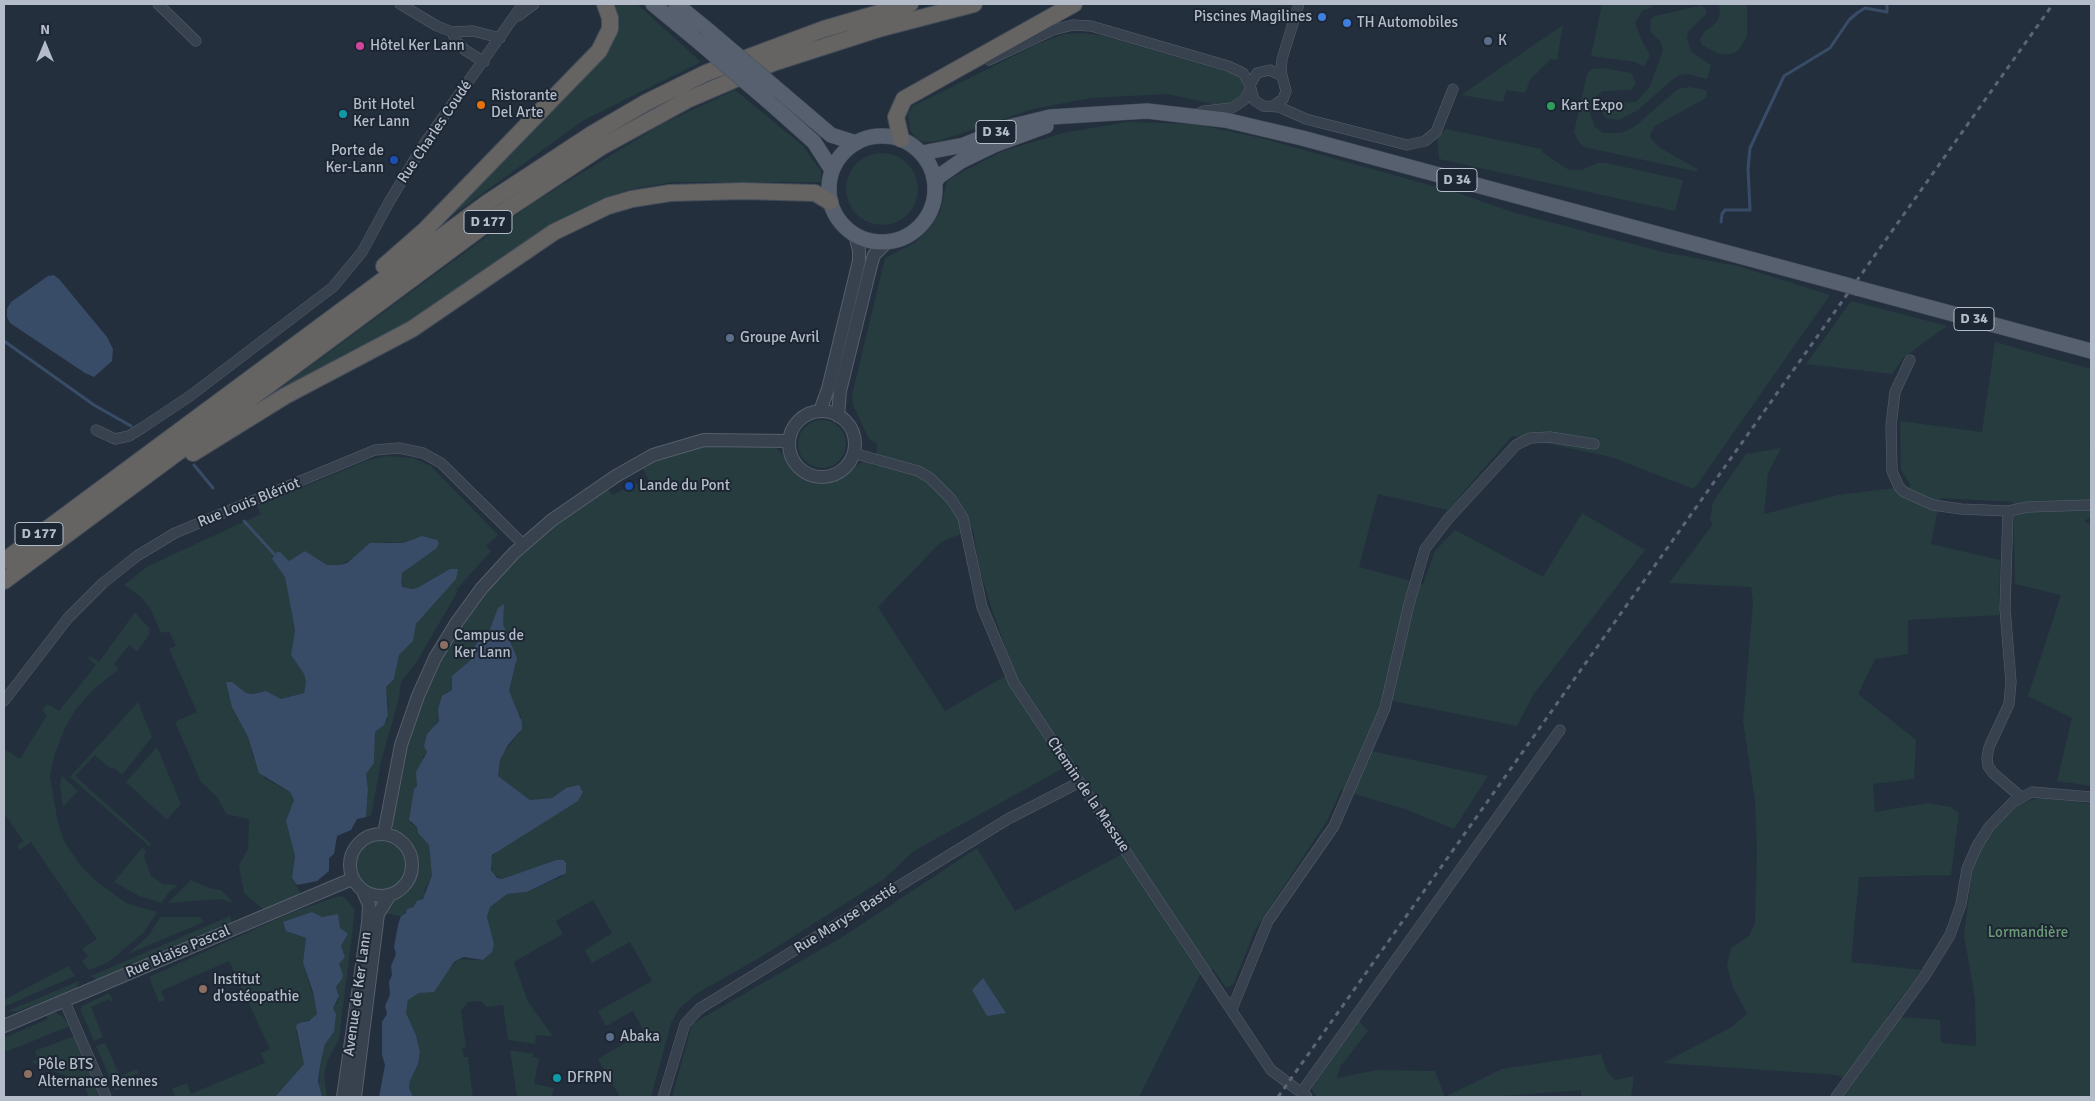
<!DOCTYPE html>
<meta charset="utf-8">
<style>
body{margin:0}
#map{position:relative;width:2095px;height:1101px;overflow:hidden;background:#242f3e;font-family:Signika,sans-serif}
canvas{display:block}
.frame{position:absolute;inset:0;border:5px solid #b4bcc9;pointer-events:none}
.north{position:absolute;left:20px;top:20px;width:50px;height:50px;-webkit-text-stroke:4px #1d2633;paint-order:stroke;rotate:0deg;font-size:14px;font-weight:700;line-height:20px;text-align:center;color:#b4bcc9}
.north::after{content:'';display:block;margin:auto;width:18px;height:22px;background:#b4bcc9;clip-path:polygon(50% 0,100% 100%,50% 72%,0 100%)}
</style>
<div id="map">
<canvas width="2095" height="1101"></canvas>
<div class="frame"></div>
<div class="north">N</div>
</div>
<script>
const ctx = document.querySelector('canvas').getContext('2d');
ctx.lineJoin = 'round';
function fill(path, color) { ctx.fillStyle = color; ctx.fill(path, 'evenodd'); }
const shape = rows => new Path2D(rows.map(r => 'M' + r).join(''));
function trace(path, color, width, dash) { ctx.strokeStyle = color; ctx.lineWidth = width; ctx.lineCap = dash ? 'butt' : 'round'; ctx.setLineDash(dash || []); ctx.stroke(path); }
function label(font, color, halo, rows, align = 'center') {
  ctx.font = font + ' Signika,sans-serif'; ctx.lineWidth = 4; ctx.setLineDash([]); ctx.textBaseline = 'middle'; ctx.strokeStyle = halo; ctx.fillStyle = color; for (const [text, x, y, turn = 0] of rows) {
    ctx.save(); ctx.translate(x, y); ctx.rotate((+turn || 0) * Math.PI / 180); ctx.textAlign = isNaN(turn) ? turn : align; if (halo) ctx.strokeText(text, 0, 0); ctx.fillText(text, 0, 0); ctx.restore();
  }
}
const green = shape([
 [612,4,637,4,701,62,584,120,425,235,600,58],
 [1602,4,1658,4,1642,11,1635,23,1642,41,1650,55,1644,67,1635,62,1591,56],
 [1719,4,1747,4,1747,36,1739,50,1731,54,1719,54,1702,45,1700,40,1704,32,1717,22,1720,15],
 [1702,5,1706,10,1706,14,1688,32,1687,40,1692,52,1711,65,1707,79,1688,74,1680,75,1672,80,1638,110,1619,120,1606,118,1601,111,1606,103,1636,102,1650,86,1663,50,1660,41,1650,31,1651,19,1655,16],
 [1563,25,1557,60,1551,59,1530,80,1525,93,1506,90,1503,102,1461,95],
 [1084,33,1103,36,1232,73,1244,81,1245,88,1236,101,1221,106,1168,94,1091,98,1033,109,939,141,924,142,917,139,910,130,908,114,913,106,1038,44,1064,34],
 [1603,68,1631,73,1636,83,1632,90,1603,91,1595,97,1591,103,1590,114,1595,127,1603,133,1621,133,1634,127,1678,89,1690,87,1706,90,1707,96,1704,99,1655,126,1650,135,1651,139,1659,147,1699,170,1694,171,1584,147,1580,144,1574,132,1587,74,1592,69],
 [735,90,802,145,821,171,821,182,672,182,627,190,600,200,565,217,531,238,422,315,311,375,276,391,534,202,662,124],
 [1127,122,1195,124,1261,138,1458,193,1512,212,1663,252,1738,266,1830,295,1694,489,1611,457,1512,436,1448,510,1378,494,1359,567,1423,584,1435,551,1455,530,1543,577,1582,513,1645,550,1533,695,1517,726,1383,699,1362,749,1488,776,1454,829,1405,809,1341,790,1328,819,1255,930,1233,985,1226,988,1213,969,1200,975,1139,1097,672,1097,692,1024,844,936,977,848,1015,911,1132,849,1074,762,914,851,884,879,761,957,696,994,680,1008,671,1023,651,1097,620,1097,598,1059,644,1032,633,1011,606,1026,598,1011,652,981,630,942,592,963,585,950,612,933,593,900,556,921,563,934,514,962,528,1002,553,1036,536,1035,535,1044,508,1040,503,1005,486,1007,481,1001,468,1002,461,1011,466,1047,462,1049,464,1057,468,1057,473,1097,413,1097,409,1088,410,1081,418,1064,420,1052,416,1035,406,1013,408,1000,419,993,426,992,459,959,483,960,494,944,487,917,489,907,507,894,527,892,563,876,556,860,502,879,493,874,490,860,498,850,578,801,583,792,582,788,566,788,552,798,530,800,498,776,500,760,504,752,520,732,521,717,511,699,509,691,516,664,503,624,503,604,489,632,484,635,474,658,452,676,452,691,447,692,438,709,439,721,435,724,427,752,423,757,417,786,414,789,410,823,417,827,418,833,429,845,433,870,432,875,424,891,425,896,401,916,383,913,390,902,411,884,414,872,415,859,412,851,394,830,392,824,406,746,424,693,453,636,493,582,547,529,606,488,613,495,629,486,649,481,642,467,659,459,689,449,714,444,759,446,776,447,800,474,809,478,830,479,842,475,864,461,873,464,876,468,877,444,869,439,866,433,853,405,852,395,885,258,916,242,931,226,940,212,947,181,964,171,1003,151,1063,133],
 [973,529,979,567,991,607,1014,671,945,711,878,607,941,542],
 [1446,129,1542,149,1542,152,1569,170,1581,170,1598,163,1606,163,1683,180,1675,211,1439,159,1437,137],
 '846 189a36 36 0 1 1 72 0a36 36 0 1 1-72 0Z',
 [1851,301,1859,303,1947,326,1903,358,1892,374,1806,364],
 [1995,342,2091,369,2091,439,2089,449,2091,450,2091,517,2084,521,2091,525,2091,786,2057,781,2072,718,2028,696,2061,595,2015,584,2013,502,1940,498,1931,544,2000,560,1999,615,1908,620,1908,654,1875,659,1858,694,1916,740,1914,779,1873,784,1875,812,1928,803,1951,807,1959,813,1951,875,1859,877,1851,962,1922,970,1887,1016,1940,1020,1941,1043,1976,1046,1975,999,1964,935,1973,863,1991,831,2017,805,2041,797,2091,804,2091,1097,1843,1097,1853,1083,1837,1075,1663,1063,1730,1028,1747,1014,1733,987,1727,966,1731,948,1749,936,1755,923,1757,851,1755,801,1743,721,1753,603,1751,587,1669,583,1713,524,1710,520,1713,502,1746,454,1781,448,1768,473,1764,514,1838,495,1911,486,1901,470,1900,421,1982,432],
 '798 444a24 24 0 1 1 48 0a24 24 0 1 1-48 0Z',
 [386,456,413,458,431,466,498,535,486,546,491,551,456,590,458,591,416,663,401,682,399,698,381,762,371,816,366,817,368,789,366,774,374,763,375,732,387,720,389,708,385,687,394,679,399,655,413,641,416,624,455,579,450,569,417,588,406,589,401,583,400,577,406,568,437,548,439,543,431,538,416,538,403,543,385,542,340,565,327,565,305,551,289,561,272,559,285,577,295,630,291,655,304,674,306,682,304,693,281,699,266,691,253,694,245,693,232,682,232,707,248,737,253,757,264,778,290,792,294,800,286,821,295,856,292,878,301,894,264,910,244,893,239,865,248,849,249,819,226,814,217,797,201,782,175,722,197,712,169,649,176,646,169,631,161,633,150,608,140,596,124,585,148,566,261,514,257,506,366,461],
 [135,612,149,628,149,635,137,652,129,645,114,664,119,669,94,689,76,709,65,728,54,756,50,777,58,823,65,843,81,866,97,882,126,903,157,912,145,931,117,955,107,963,89,970,82,961,88,956,82,949,97,939,31,842,20,850,17,846,23,841,4,813,4,749,20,759,47,715,42,710,47,704,59,711,96,665,88,658,90,656,99,662],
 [138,702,152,737,122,775,113,767,111,769,95,755,75,776,151,844,149,846,70,777],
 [157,747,181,804,167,820,126,782],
 [62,776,78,791,63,807,60,784],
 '356 866a25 25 0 1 1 50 0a25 25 0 1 1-50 0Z',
 [142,848,146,851,144,856,151,876,163,884,178,885,169,892,162,903,139,896,114,882],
 [191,880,209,888,221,890,234,903,220,899,168,903],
 [339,896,344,897,355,910,339,1039,327,1062,324,1076,327,1097,322,1097,319,1087,320,1066,325,1044,334,1032,333,1008,338,1002,339,992,336,987,342,979,339,964,345,957,341,946,347,937,329,917,318,916,290,933,306,938,303,963,316,1006,317,1014,314,1018,304,1022,296,1031,304,1064,275,1097,232,1097,228,1095,226,1097,175,1097,172,1089,187,1083,191,1094,193,1093,265,1063,261,1053,270,1049,229,961,161,991,165,1000,159,1002,149,977,293,912],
 [230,916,232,923,97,980,91,976],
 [160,917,200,917,204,922,128,954,149,935],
 [68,966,75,976,4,1007,4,1000],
 [79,981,76,990,18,1011,8,1011],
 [109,993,113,1001,111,1002,109,999,91,1007,103,1037,94,1041,80,1009,82,1006],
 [54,1012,62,1016,70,1026,8,1051,4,1050,4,1038,48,1019,45,1013],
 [1355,1017,1368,1031,1340,1067,1337,1078,1377,1070,1435,1071,1445,1097,1502,1069,1601,1054,1607,1071,1615,1080,1634,1076,1631,1097,1581,1097,1581,1090,1489,1097,1317,1097,1312,1090,1313,1074],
 [74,1036,99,1097,89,1097,83,1083,31,1062,38,1059,35,1051],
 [105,1043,120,1076,137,1069,139,1073,120,1081,122,1088,115,1090,96,1046],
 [510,1050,534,1054,533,1057,539,1058,534,1084,554,1088,552,1097,517,1097]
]);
const water = shape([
 [54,275,59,279,107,337,113,349,112,361,94,377,85,373,10,323,7,317,7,309,11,302,48,276],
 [422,536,437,540,439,543,437,548,402,573,401,583,403,587,411,589,417,588,450,569,458,569,456,579,416,624,413,641,399,655,394,679,386,687,388,715,384,725,375,732,374,763,366,774,368,789,366,817,357,819,351,830,337,836,334,854,329,858,329,871,317,881,297,885,292,878,295,856,286,821,294,800,290,792,259,773,248,737,232,707,226,682,232,682,246,693,253,694,266,691,281,699,304,693,306,682,304,674,291,655,295,630,285,577,272,559,277,552,280,552,289,561,305,551,327,565,340,565,347,563,370,543,403,543],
 [504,604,503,624,517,658,509,691,522,722,522,729,508,745,500,760,498,776,530,800,552,798,566,788,579,785,583,792,578,801,492,855,491,870,497,878,502,879,556,860,563,860,566,863,566,873,527,892,507,894,490,907,487,917,494,944,492,952,483,960,464,957,459,959,454,962,434,992,419,993,408,1000,406,1013,416,1035,420,1052,418,1064,410,1081,409,1088,413,1097,379,1097,385,1065,382,1055,382,1022,387,1014,385,1006,390,995,389,982,392,975,391,966,396,954,394,947,398,925,401,916,406,913,407,909,413,907,417,901,423,899,432,875,429,845,418,833,417,827,409,820,414,789,417,786,416,772,427,752,424,746,427,734,439,721,438,709,442,696,452,690,452,676,473,658,471,652,480,639,489,632,498,608],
 [312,912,322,917,338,914,340,928,348,934,341,946,345,957,339,964,343,975,342,979,336,987,339,996,333,1008,336,1014,334,1032,325,1044,320,1066,318,1081,322,1097,275,1097,304,1064,296,1026,299,1023,309,1021,317,1014,313,992,303,963,306,938,286,931,283,922],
 [983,978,1006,1013,987,1016,972,990]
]);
const stream = shape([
 [1721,222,1722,214,1725,210,1750,210,1748,169,1750,148,1784,76,1830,48,1849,20,1857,13,1865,8,1887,12,1887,4],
 [4,341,94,405,131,426],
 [194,465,213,488],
 [244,521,274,554]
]);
const minor = shape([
 [158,4,196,41],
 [400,4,437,26,452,32,473,31,500,38],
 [518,16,534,4],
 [452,32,456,41,465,50,484,62],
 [989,60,1053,30,1073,25,1091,26,1228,66,1243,73,1250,85],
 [1282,76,1270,70,1257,73,1250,85,1254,100,1263,106,1279,107,1306,119,1407,145,1425,141,1436,132,1453,89],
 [1273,106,1283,99,1286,91,1281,72,1282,59,1299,4],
 [1195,115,1204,111,1232,108,1244,100,1250,90],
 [1910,360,1895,392,1891,425,1892,471,1899,487,1904,492,1933,505,1961,509,2008,511,2028,507,2091,505],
 [96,430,115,439,129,436,142,428,190,396,333,287,362,252,388,204,422,147,523,4],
 [853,453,918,471,930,478,951,499,963,518,982,607,1014,683,1271,1070,1307,1097],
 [2008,511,2005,609,2011,682,2009,704,1989,747,1987,758,1988,766,1993,773,2021,797],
 [4,701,68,618,103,583,137,556,175,533,375,450,399,448,423,453,441,463,524,545],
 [64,1000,106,1097],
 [1232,1009,1268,921,1334,826,1385,708,1409,604,1425,549,1448,519,1516,445,1530,438,1550,437,1594,444],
 [1301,1093,1560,730],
 [663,1097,685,1024,699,1009,1008,819,1078,783],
 [1836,1097,1924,977,1950,935,1961,904,1967,869,1977,846,1989,827,2013,802,2032,792,2091,797]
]);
const tertiary = shape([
 [820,411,828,389,859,261,859,250,855,235],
 '789 444a33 33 0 1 1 66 0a33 33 0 1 1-66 0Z',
 [838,416,840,391,871,265,874,255,887,242],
 '350 865a31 31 0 1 1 62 0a31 31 0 1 1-62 0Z',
 [384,834,401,745,418,696,435,658,457,622,481,589,514,553,552,520,616,476,653,455,704,440,789,441],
 [4,1026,352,879],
 [343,1097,368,923,369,905,363,891],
 [355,1097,378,914,389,896]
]);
const primary = shape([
 [653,4,693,37],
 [676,4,709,31],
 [783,94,831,135,856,143],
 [768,101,814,142,832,170],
 '829 189a53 53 0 1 1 106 0a53 53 0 1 1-106 0Z',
 [922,153,964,145,1009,127,1050,117,1147,111,1225,120,1302,138,1843,284],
 [935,183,938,177,961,161,994,145,1046,126],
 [1857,288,2091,351]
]);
const trunk = shape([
 [901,139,896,117,904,99,1074,4],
 [384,266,425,230,599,51,610,29,610,18,605,4],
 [193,453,285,396,412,329,554,232,608,206,632,199,670,193,743,191,815,193,830,202],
 [4,561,487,203,592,134,647,102,706,73,824,29,910,4],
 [4,581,494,218,601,147,687,100,773,63,882,28,974,4]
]);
const rail = shape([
 [1278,1097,2053,4]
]);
const primaryBridge = shape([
 [709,31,783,94],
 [693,37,768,101],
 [1843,284,1857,288]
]);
const markers = [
 [1322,17,5,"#3f7fe0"],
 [1347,23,5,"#3f7fe0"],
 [1488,41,5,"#5c6f8a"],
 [360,46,5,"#d1479c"],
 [481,105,5,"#e8710a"],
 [1551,106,5,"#2e9e5b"],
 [343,114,5,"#0f9aa8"],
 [394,160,5,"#1a4fb4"],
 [730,338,5,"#5c6f8a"],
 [629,486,5,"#1a4fb4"],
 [444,645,5,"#8d6e63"],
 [203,989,5,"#8d6e63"],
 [610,1037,5,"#5c6f8a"],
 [28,1074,5,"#8d6e63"],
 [557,1078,5,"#0f9aa8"]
];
const shields = [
 [996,132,40],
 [1457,180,40],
 [488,222,48],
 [1974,319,40],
 [39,534,48]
];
const shieldNames = [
 ["D 34",996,132],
 ["D 34",1457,180],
 ["D 177",488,222],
 ["D 34",1974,319],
 ["D 177",39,534]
];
const poiNames = [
 ["Piscines Magilines",1312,17,"right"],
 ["TH Automobiles",1357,23],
 ["K",1498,41],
 ["Hôtel Ker Lann",370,46],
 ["Ristorante",491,96],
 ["Del Arte",491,113],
 ["Brit Hotel",353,105],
 ["Ker Lann",353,122],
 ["Kart Expo",1561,106],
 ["Porte de",384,151,"right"],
 ["Ker-Lann",384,168,"right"],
 ["Groupe Avril",740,338],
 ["Lande du Pont",639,486],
 ["Campus de",454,636],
 ["Ker Lann",454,653],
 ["Institut",213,980],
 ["d'ostéopathie",213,997],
 ["Abaka",620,1037],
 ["Pôle BTS",38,1065],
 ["Alternance Rennes",38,1082],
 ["DFRPN",567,1078]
];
const streetNames = [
 ["Rue Charles Coudé",435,132,-56],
 ["Rue Louis Blériot",249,503,-22],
 ["Chemin de la Massue",1088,795,56],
 ["Rue Maryse Bastié",846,919,-32],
 ["Rue Blaise Pascal",178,952,-23],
 ["Avenue de Ker Lann",358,994,-82]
];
const parkNames = [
 ["Lormandière",2028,933]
];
fill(green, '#263c3f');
fill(water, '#394c67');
trace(stream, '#394c67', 3);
trace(minor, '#565f6c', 11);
trace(tertiary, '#565f6c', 14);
trace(primary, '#414a57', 16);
trace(trunk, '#434c59', 18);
trace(minor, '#38414e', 10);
trace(tertiary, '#38414e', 12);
trace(primary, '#56606e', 15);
trace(trunk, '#656462', 16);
trace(rail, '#5a6575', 3, [5, 5]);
trace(primaryBridge, '#414a57', 16, []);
trace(primaryBridge, '#56606e', 15);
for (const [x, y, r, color] of markers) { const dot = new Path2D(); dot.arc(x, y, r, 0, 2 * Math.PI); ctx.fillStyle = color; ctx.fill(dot); trace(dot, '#1d2633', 2); }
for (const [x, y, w] of shields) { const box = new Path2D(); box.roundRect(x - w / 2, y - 11.5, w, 23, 4); ctx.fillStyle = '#1d2633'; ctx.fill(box); trace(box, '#b4bcc9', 1); }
label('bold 14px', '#b4bcc9', null, shieldNames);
label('15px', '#b4bcc9', '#1d2633', poiNames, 'left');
label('15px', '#b4bcc9', '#1d2633', streetNames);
label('15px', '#6b9a76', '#1d2633', parkNames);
</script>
